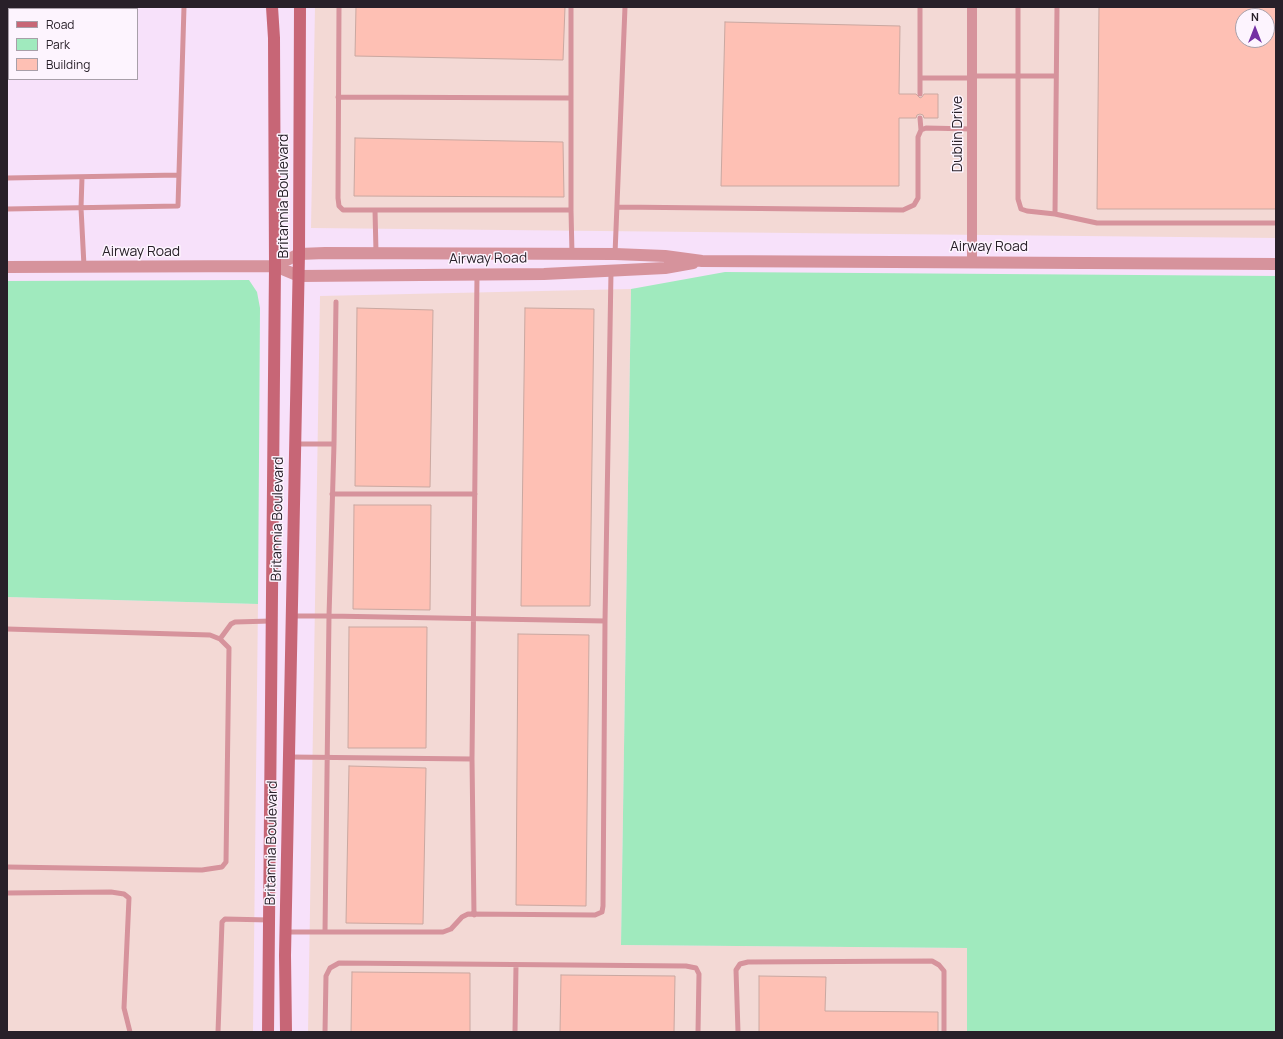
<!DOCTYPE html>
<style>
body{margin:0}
#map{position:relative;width:1283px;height:1039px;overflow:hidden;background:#f7e1fa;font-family:Manrope,sans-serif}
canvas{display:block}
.frame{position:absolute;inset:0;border:8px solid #282029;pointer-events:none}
.legend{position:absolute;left:8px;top:8px;width:130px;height:72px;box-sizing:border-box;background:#fdf4fe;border:1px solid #a89fa9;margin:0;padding:5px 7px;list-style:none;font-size:12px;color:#282029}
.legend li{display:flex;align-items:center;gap:8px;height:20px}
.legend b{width:20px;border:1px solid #a89fa9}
.north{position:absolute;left:1235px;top:8px;width:40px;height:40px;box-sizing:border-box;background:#fdf4fe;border:1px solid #a89fa9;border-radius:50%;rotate:0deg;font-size:11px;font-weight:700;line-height:16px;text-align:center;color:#282029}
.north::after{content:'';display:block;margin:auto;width:14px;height:18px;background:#7430a4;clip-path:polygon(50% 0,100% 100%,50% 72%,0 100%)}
</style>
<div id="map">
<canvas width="1283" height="1039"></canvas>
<div class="frame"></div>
<ul class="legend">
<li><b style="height:5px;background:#c76676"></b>Road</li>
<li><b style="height:11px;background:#a0eabe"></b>Park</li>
<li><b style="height:11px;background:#fec0b4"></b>Building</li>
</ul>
<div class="north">N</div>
</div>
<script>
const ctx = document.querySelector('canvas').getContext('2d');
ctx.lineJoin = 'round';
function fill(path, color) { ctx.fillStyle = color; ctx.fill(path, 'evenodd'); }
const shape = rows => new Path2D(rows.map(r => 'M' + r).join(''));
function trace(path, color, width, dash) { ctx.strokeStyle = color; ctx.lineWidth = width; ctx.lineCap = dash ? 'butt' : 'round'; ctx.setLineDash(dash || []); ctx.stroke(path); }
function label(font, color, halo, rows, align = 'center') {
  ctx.font = font + ' Manrope,sans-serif'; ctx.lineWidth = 3; ctx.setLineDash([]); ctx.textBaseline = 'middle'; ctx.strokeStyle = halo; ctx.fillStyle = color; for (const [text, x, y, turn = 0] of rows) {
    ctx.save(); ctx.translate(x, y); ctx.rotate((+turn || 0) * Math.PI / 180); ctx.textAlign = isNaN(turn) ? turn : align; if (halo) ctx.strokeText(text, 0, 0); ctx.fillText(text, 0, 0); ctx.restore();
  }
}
const industrial = shape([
 [315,7,1276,7,1276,238,311,228],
 [1243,16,1267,16,1267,40,1243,40],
 [631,289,621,945,967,948,967,1032,308,1032,320,296],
 [7,597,258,604,253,1032,7,1032]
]);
const green = shape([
 [725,272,1276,276,1276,1032,967,1032,967,948,621,945,631,289],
 [249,280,257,292,260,308,258,604,7,597,7,281]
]);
const building = shape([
 [356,7,565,7,563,60,355,56,356,7],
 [1099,7,1276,7,1276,209,1097,209,1099,7],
 [1243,16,1267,16,1267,40,1243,40,1243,16],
 [725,22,900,26,899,94,916,94,920,98,922,97,924,94,938,94,938,118,924,118,923,115,920,114,917,115,916,118,899,118,899,186,721,186,725,22],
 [355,138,563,142,564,197,354,196,355,138],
 [357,308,433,310,430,487,355,486,357,308],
 [525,308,594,309,590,606,521,606,525,308],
 [354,505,431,505,430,610,353,609,354,505],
 [349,627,427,627,426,748,348,748,349,627],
 [518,634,589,635,586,906,516,905,518,634],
 [349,766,426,768,423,924,346,923,349,766],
 [352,972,470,973,470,1032,351,1032,352,972],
 [561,975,675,976,674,1032,560,1032,561,975],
 [759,976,826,977,825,1011,938,1012,938,1032,759,1032,759,976]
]);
const service = shape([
 [339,7,338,198,339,206,343,210,375,210],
 [571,7,571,210],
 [920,7,920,94],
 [1018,7,1018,199,1021,209,1027,211,1055,214],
 [1057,7,1055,214,1097,223,1276,223],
 [972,76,1056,76],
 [920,78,972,78],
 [338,97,571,98],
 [920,118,921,130],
 [82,177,81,208,84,266],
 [7,178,179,175],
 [617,207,903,210,914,205,918,198,918,137,921,130,926,128,972,129],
 [7,209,178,206,184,7],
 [376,252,375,210,571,210,572,254],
 [615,254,625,7],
 [295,444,334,444,336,302],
 [332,494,475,494],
 [293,616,329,616,334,444],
 [7,629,210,635,220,639,229,648,226,862,222,867,202,870,7,867],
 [220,639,231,624,235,622,271,621],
 [290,757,472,759,477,275],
 [472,759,474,915],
 [7,893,111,892,124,894,129,898,124,1008,130,1032],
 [286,932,443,932,451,929,462,917,468,914,595,915,602,912,603,906,605,621],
 [325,932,329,616,605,621,611,272],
 [218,1032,222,922,225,919,269,920],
 [325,1032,326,976,330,968,339,963,686,966,696,968,699,974,698,1032],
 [515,1032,516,965],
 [738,1032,736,970,740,964,748,962,932,961,939,965,944,971,944,1032]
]);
const minor = shape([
 [972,262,972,7]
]);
const tertiary = shape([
 [275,266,299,254,325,253,615,254,665,256,702,261,1276,264],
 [7,267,275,266,299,276,544,274,665,268,693,263]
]);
const secondary = shape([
 [268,1032,275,266,274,38,272,7],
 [286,1032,285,955,299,254,300,7]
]);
const streetNames = [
 ["Dublin Drive",958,134,-90],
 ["Britannia Boulevard",284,196,-90],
 ["Airway Road",989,247],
 ["Airway Road",141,252],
 ["Airway Road",488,259,-1],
 ["Britannia Boulevard",278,519,-89],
 ["Britannia Boulevard",272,843,-89]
];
fill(industrial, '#f3d9d5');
fill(green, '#a0eabe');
fill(building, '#fec0b4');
trace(building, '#caa8a1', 1);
trace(service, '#d6939c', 5);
trace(minor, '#d6939c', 10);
trace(tertiary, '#d6939c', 12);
trace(secondary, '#c76676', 12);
label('14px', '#282029', '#fdf4fe', streetNames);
</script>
